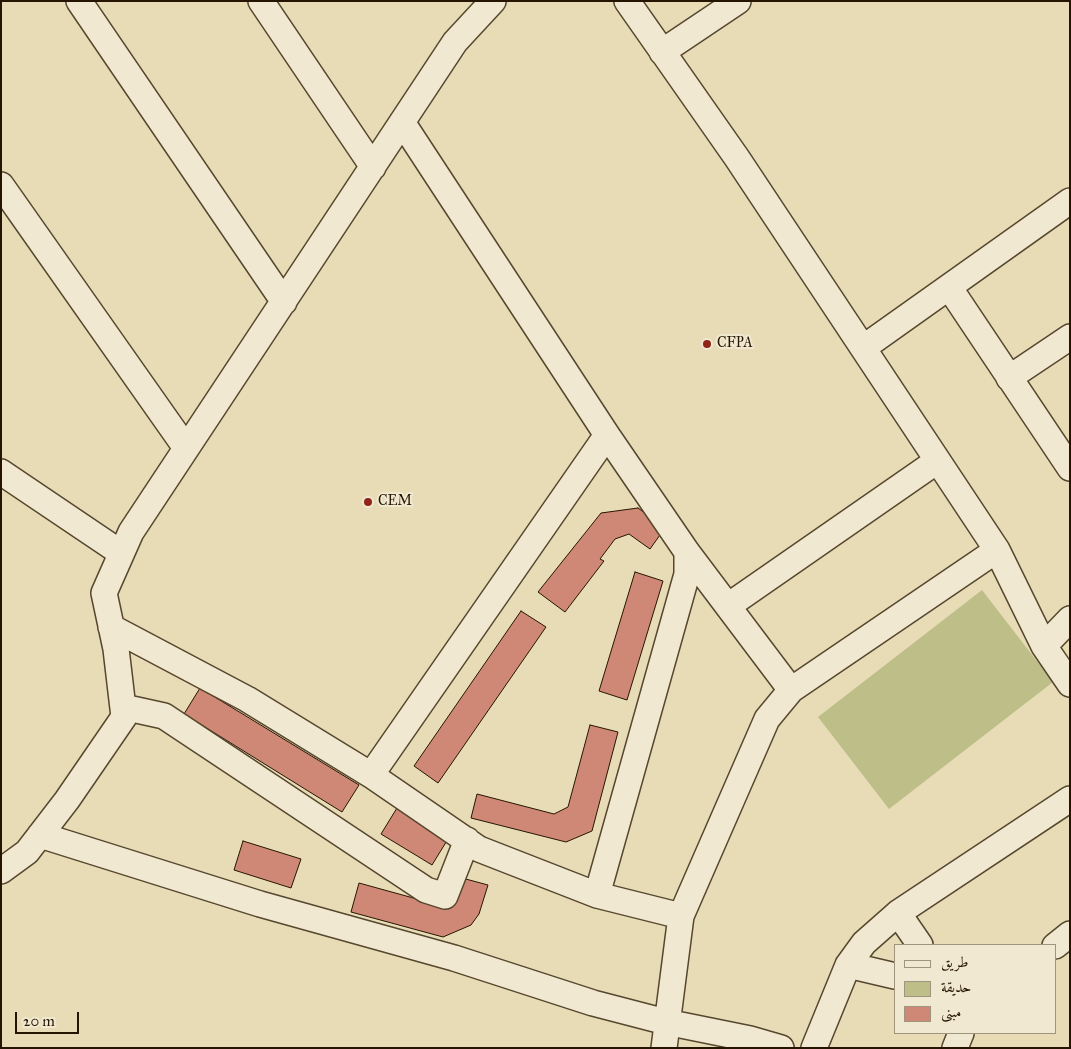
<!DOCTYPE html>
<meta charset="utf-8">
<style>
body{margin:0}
#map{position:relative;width:1071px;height:1049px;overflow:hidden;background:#e8dcb7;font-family:"IM FELL Great Primer",Amiri,serif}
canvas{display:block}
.frame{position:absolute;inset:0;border:2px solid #251500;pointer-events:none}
.legend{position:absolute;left:894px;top:944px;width:162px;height:90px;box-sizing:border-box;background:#f0e8d0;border:1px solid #9f947d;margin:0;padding:6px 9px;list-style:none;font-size:15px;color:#251500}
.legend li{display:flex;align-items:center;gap:10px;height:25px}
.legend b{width:25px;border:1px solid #9f947d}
.scale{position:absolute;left:15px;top:1012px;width:64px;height:22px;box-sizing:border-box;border:2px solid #251500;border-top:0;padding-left:6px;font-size:15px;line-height:18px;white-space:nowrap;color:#251500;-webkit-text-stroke:4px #f0e8d0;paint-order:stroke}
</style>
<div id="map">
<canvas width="1071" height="1049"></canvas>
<div class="frame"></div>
<ul class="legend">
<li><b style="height:6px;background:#f0e8d0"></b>طريق</li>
<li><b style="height:14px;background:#bebe89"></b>حديقة</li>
<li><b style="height:14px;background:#ce8875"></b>مبنى</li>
</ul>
<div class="scale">20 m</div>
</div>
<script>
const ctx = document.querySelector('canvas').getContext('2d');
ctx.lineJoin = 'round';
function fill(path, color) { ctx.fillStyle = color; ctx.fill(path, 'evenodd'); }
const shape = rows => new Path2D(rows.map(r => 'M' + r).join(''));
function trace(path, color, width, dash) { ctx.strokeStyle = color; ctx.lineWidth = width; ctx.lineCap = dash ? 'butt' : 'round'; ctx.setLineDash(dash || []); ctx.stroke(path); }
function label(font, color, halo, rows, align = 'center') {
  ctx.font = font + ' "IM FELL Great Primer",serif'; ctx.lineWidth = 4; ctx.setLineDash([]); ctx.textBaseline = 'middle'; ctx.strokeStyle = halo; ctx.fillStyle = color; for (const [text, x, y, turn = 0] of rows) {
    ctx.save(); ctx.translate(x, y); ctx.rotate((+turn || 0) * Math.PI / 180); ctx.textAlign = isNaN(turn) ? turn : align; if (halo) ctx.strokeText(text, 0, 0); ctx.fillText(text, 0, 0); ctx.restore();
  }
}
const green = shape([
 [982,590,1053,682,889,809,818,717]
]);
const building = shape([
 [638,508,665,528,650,549,629,534,615,539,600,559,604,561,565,612,538,592,601,513,638,508],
 [635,572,663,581,627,700,599,691,635,572],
 [521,611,546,627,438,783,414,766,521,611],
 [200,688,359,785,342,812,184,714,200,688],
 [590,725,618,732,592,831,566,842,471,818,477,794,554,814,568,807,590,725],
 [397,808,448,839,432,865,381,834,397,808],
 [243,841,301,859,291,888,234,870,243,841],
 [462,878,488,885,479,914,471,925,443,937,351,912,359,883,446,907,462,878]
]);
const street = shape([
 [79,1,284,302],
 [261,1,373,167],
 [627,1,737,158,997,550,1044,646,1070,684],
 [662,52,738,1],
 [402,122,607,435,687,552,791,690],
 [1,185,186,448],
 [949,287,1070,468],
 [863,348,1070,201],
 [1009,378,1070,337],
 [1,472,121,553],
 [728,606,937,461],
 [111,627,247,699,371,775,479,849,597,895,681,916],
 [1044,646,1070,619],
 [123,707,164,716,426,890,445,896,467,840],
 [371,775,607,435],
 [40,835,260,904,454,958,593,1003,666,1022,750,1039,781,1048],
 [1,871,27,852,67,800,124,717,116,649,104,593,131,532,455,42,493,1],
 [597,895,687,574,687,552],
 [898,913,920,945],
 [1055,946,1070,934],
 [848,965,895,976],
 [664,1048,681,916,767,719,791,690,997,550],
 [814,1048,848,965,864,943,898,913,1070,799],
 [955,1048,961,1033]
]);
const markers = [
 [707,344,5,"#8f2418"],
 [368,502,5,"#8f2418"]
];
const poiNames = [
 ["CFPA",717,344],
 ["CEM",378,502]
];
fill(green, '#bebe89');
fill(building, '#ce8875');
trace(building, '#251500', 1);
trace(street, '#56472e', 28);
trace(street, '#f0e8d0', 25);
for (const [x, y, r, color] of markers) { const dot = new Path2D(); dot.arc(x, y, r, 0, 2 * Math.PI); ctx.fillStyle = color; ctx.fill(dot); trace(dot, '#f0e8d0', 2); }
label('14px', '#251500', '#f0e8d0', poiNames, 'left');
</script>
